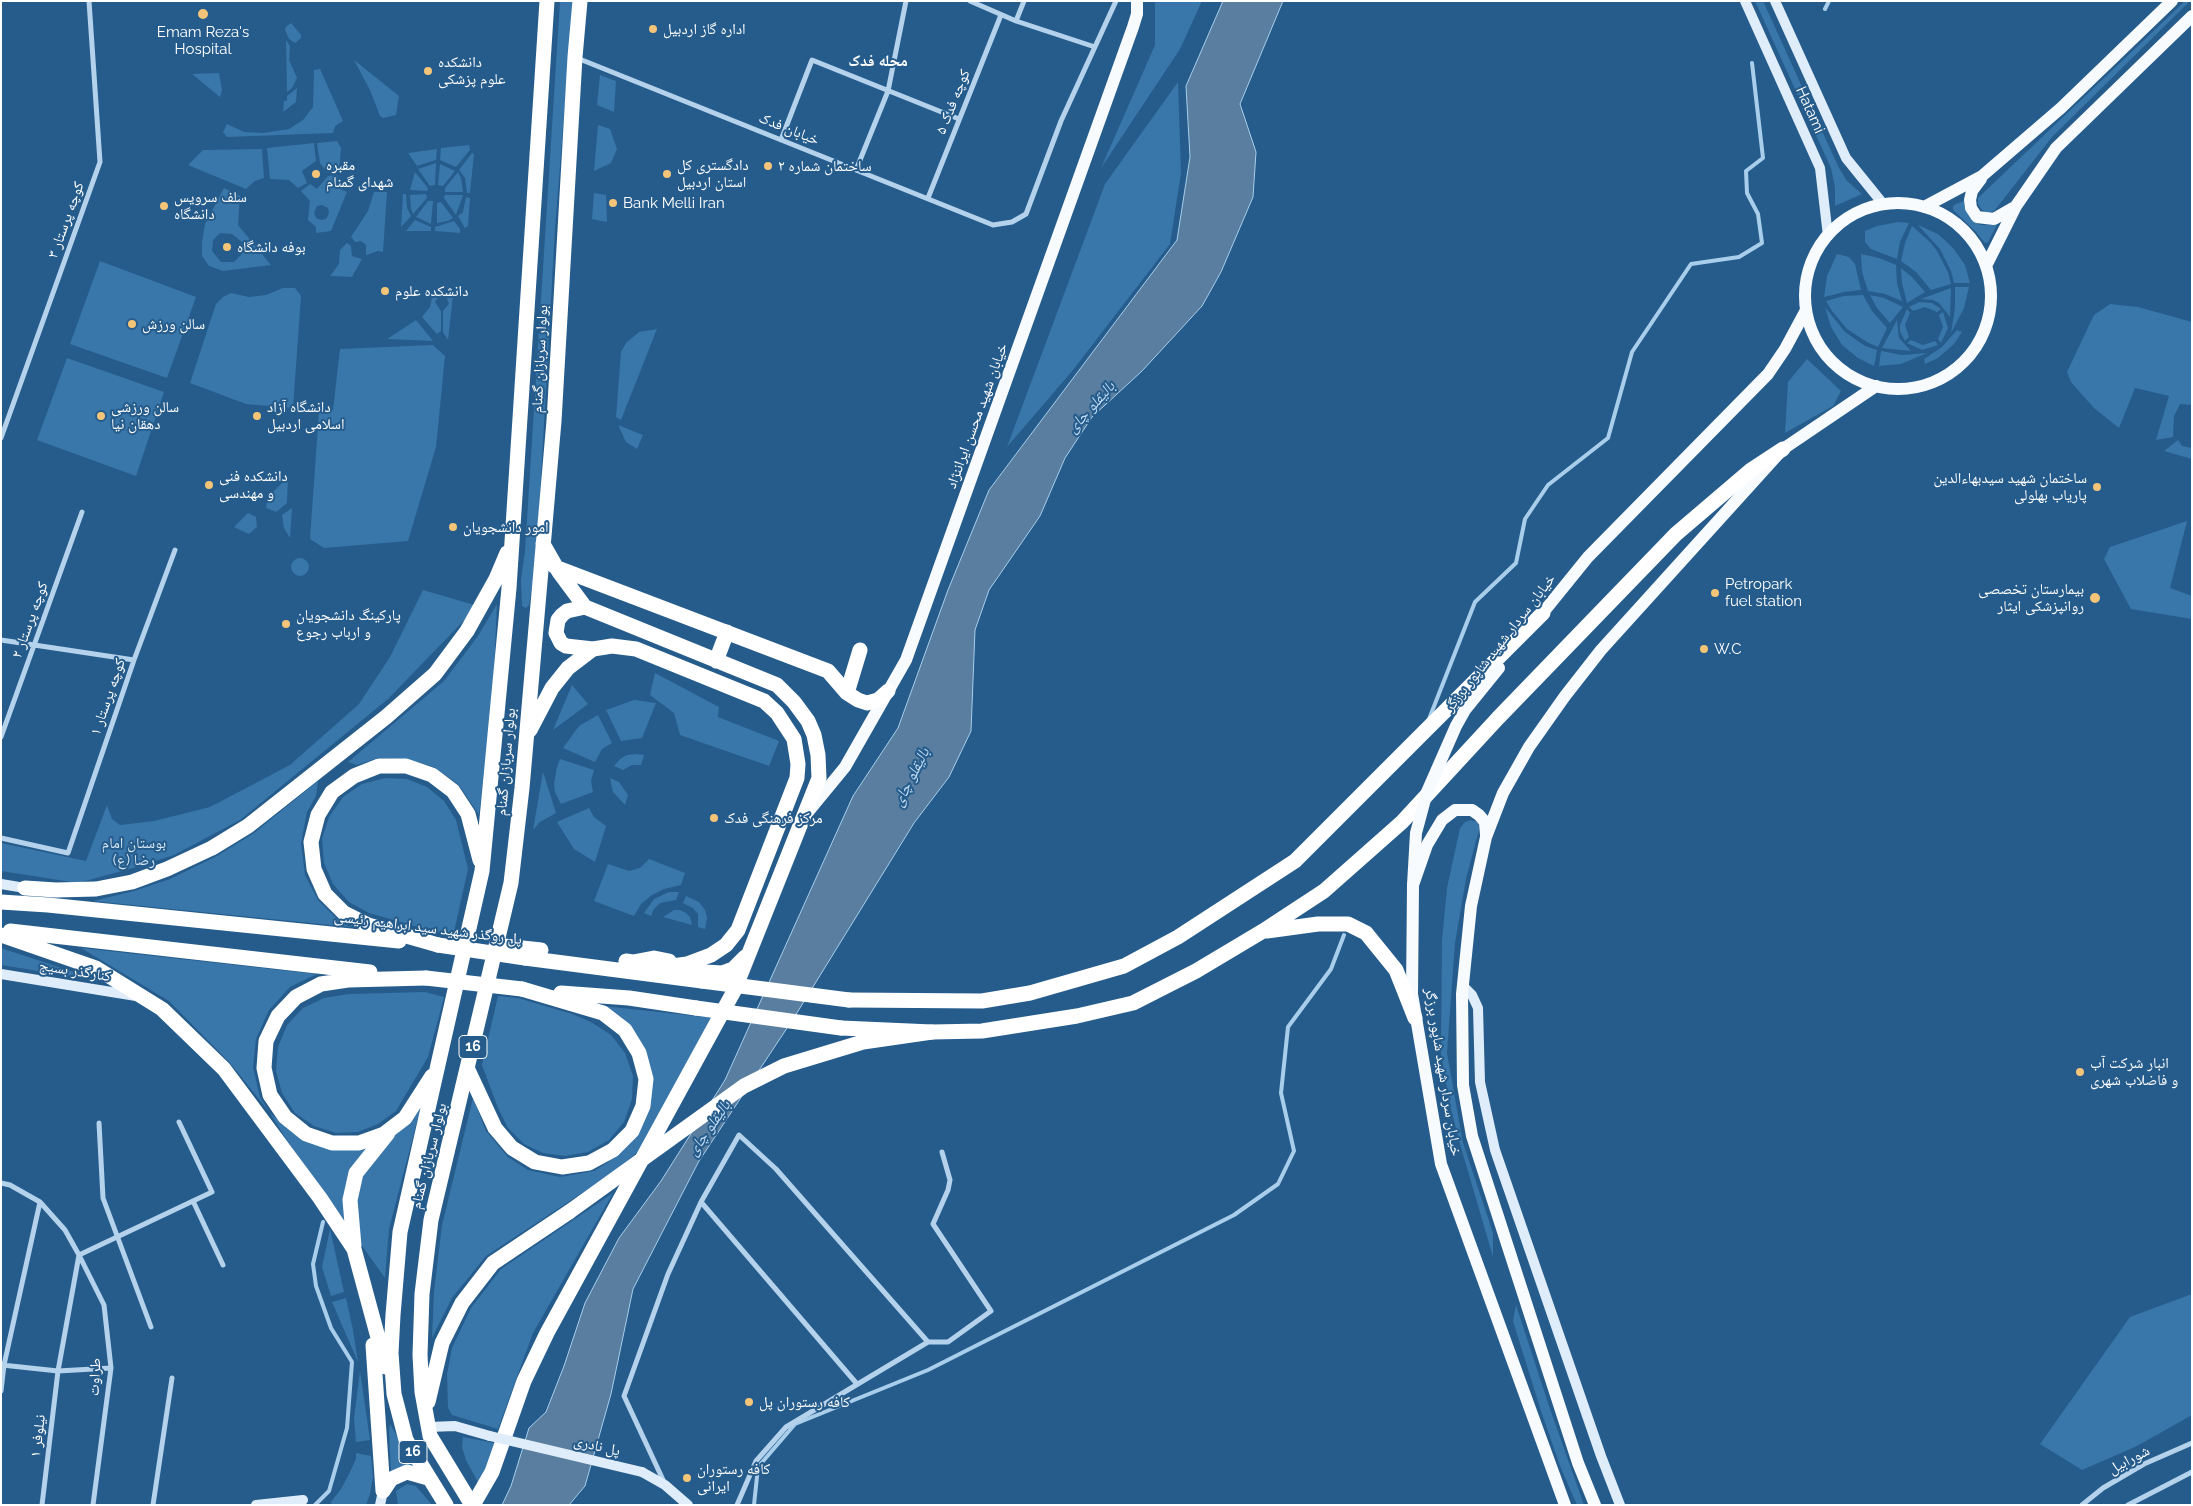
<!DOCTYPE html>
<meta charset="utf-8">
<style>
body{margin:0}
#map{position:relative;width:2193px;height:1506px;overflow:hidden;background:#255c8c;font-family:Raleway,sans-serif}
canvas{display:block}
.frame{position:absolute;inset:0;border:2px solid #fff;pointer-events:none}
</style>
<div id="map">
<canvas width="2193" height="1506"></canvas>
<div class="frame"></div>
</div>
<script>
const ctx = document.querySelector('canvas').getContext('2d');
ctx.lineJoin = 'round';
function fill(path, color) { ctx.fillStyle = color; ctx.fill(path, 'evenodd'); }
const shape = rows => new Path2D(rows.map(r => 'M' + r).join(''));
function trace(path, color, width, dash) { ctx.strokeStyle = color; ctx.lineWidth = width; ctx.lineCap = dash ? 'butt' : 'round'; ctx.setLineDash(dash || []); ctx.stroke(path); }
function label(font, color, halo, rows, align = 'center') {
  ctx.font = font + ' Raleway,"Noto Naskh Arabic",sans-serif'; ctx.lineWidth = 4; ctx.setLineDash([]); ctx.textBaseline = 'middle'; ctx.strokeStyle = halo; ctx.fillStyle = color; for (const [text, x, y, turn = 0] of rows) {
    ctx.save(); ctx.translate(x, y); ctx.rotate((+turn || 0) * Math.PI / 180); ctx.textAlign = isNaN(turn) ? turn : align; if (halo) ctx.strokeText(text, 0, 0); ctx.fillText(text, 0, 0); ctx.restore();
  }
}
const green = shape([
 [560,1,573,1,555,229,538,530,533,582,529,605,526,608,522,606,521,580,525,551],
 [1155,1,1202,1,1180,49,1101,168,1155,45],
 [1755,1,1763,1,1838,166,1847,181,1862,194,1835,206,1835,187,1831,168],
 [2185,1,2190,1,2052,137,1995,210,1988,214,1981,209,1978,204,1978,198],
 [291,23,301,35,301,38,295,43,289,39,285,30,286,27],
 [286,40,290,46,289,60,297,78,292,88,287,92],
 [354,60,399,96,396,115,383,118,380,116,370,90],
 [320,69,343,121,335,126,333,133,227,137,223,132,227,124,244,132,263,133,289,129,303,120,313,107,314,70],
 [219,73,222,90,220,97,192,74],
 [600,75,616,81,614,112,597,105],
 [1178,82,1181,173,1170,244,1073,370,1007,447,1105,184],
 [297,88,296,102,283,112,284,101,287,101,287,96],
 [598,125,610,129,617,149,611,163,594,171],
 [337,141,341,148,339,171,327,172,320,163,317,143],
 [314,143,316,161,302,171,307,183,298,188,289,180,270,179,267,148],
 [469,145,470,150,456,167,440,160,441,148],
 [262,149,264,178,255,181,246,189,188,165,203,150],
 [437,149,436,160,417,166,408,153],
 [472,153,474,154,470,193,467,193,465,178,459,170],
 [436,163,435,185,430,186,418,169],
 [440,164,455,171,443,186,438,185],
 [415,172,428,188,427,191,410,190],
 [458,172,461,178,463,192,445,192,445,188],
 [338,175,337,184,340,189,347,192,331,231,316,233,316,227,308,220,310,201,301,191,310,184,317,189,328,176],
 [322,205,328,208,329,213,326,219,321,220,316,218,314,213,317,206],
 [224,188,240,196,238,225,271,265,223,271,209,266,202,256,202,242,205,224],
 [220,233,232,234,242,242,242,254,234,262,221,262,212,251,213,240],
 [374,192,387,192,383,252,378,251,366,255,366,245,361,241,355,242,351,237,368,211],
 [594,193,606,195,607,222,592,219],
 [403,194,406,194,407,208,411,216,401,227],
 [426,194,427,198,413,214,411,209,410,195],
 [445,195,463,195,456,215,444,198],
 [466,197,470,198,468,226,465,228,458,216,463,212],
 [428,201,433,201,431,224,416,217],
 [1964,201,1964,206,1974,222,1981,225,1997,225,1988,242,1985,243,1976,232,1953,210,1953,206,1956,204],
 [441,202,453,218,448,221,437,223,437,203],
 [415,220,431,227,431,231,406,231],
 [454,221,460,229,460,233,435,231,435,227],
 [1898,222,1909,223,1900,242,1897,259,1871,249,1865,242,1865,231,1877,226],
 [1918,225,1938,234,1953,248,1965,265,1970,283,1954,283,1951,271,1940,249],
 [1912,226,1930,242,1937,251,1948,272,1951,284,1931,290,1916,272,1901,261,1905,243],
 [347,243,351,246,352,256,362,259,352,277,330,276,339,264,340,250],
 [1837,254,1849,257,1855,264,1861,290,1844,292,1824,297,1827,276],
 [1861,254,1879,258,1896,265,1897,283,1902,301,1885,294,1868,291,1862,272],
 [100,261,196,297,167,378,70,344],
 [1901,268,1912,277,1925,292,1907,303,1902,283],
 [1955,287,1969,287,1964,308,1951,333,1955,308],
 [283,288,295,288,301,296,293,408,246,404,190,383,216,304,223,297,231,293,249,297,266,295],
 [1951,288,1950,317,1939,303,1933,300,1921,299],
 [433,293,441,293,435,302,441,311,441,331,437,334,422,317,430,307],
 [445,294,453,295,448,340,443,332,443,311,449,304],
 [1863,295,1872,311,1887,328,1878,347,1867,342,1847,329,1832,311,1826,301,1844,296],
 [1870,295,1884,298,1903,307,1890,323,1877,308],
 [1919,302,1932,303,1941,309,1937,312,1925,307,1913,311,1909,307],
 [2110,304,2138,307,2192,322,2192,405,2180,404,2174,416,2173,437,2156,440,2169,396,2135,388,2119,428,2094,408,2071,382,2067,372,2094,315],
 [1825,307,1845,332,1865,346,1877,350,1874,366,1858,358,1842,345,1831,327],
 [1907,309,1910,313,1905,325,1909,337,1905,341,1900,331,1900,325],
 [1943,312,1948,328,1941,343,1938,339,1943,327,1939,315],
 [416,320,433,341,387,339],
 [1897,320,1899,338,1911,351,1882,348],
 [657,329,621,420,616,417,621,352,626,343,639,332],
 [1957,330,1962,332,1954,344,1938,358,1925,364,1924,359,1942,347],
 [1911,340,1923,345,1935,341,1938,345,1922,350,1907,343],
 [433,345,445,356,436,447,408,541,324,548,310,539,319,411,333,410,340,349],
 [1881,351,1902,355,1927,353,1901,364,1879,366],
 [67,358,164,392,136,476,37,440],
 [1807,359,1841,391,1833,406,1785,433,1788,382],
 [618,425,643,435,637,449,626,442],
 [2178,440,2182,446,2192,448,2192,459,2164,451],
 [288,477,287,503,276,512,266,508,268,497],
 [292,508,290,538,284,528,282,515],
 [248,513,256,517,257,527,249,534,234,527],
 [2187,521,2170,588,2192,596,2192,619,2131,609,2104,559,2110,547],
 '291 567a9 9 0 1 1 18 0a9 9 0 1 1-18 0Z',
 [423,590,478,606,388,699,240,820,174,855,133,868,78,883,1,871,1,843,86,861,107,805,112,819,120,825,154,821,210,807,290,765,359,704,390,657],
 [497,604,493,694,479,815,459,785,434,767,407,759,378,758,357,765,348,762,444,681,478,636],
 [655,673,719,707,718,717,779,741,769,766,680,735,674,713,650,695],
 [572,685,588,704,553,730],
 [634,700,656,703,642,738,621,741,606,710],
 [598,715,612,743,602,749,595,762,563,748,579,726],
 [636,754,644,755,641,765,632,765,623,770,614,766,620,759,627,755],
 [560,759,594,770,591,781,593,792,561,804,555,792,554,784,557,767],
 [543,772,556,813,540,822,533,830],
 [385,778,407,779,427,787,444,801,456,820,468,869,454,932,443,934,369,913,349,902,333,884,324,863,322,839,329,817,343,797,362,784],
 [610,778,619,782,628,795,625,805,613,792],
 [318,781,316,796,307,812,301,843,305,875,318,900,337,919,350,927,93,901,134,891,170,879,217,856,254,833],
 [589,808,594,817,606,826,595,862,574,849,557,822],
 [1471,820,1477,822,1480,826,1466,879,1455,943,1447,1053,1463,1143,1493,1233,1493,1257,1460,1144,1450,1105,1441,1053,1442,940,1447,888,1460,828,1465,822],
 [649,859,685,873,681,885,664,889,652,895,641,904,634,916,594,901,608,864,629,871,640,868],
 [669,892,679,892,676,900,660,903,654,909,651,916,644,913,654,899],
 [686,896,699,902,705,910,707,918,705,929,698,927,698,914,693,908,683,903],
 [674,910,680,910,686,913,690,917,692,925,663,917],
 [1,948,104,982,1,965],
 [81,948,317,974,290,987,269,1010,256,1039,253,1067,260,1097,270,1113,303,1141,359,1149,421,1106,389,1229,385,1278,286,1139,270,1113,230,1063,169,1001],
 [425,992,444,997,428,1057,396,1111,378,1124,358,1132,336,1133,314,1126,295,1113,282,1093,276,1071,278,1047,287,1025,303,1008,324,998,349,994],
 [498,996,518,998,572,1014,591,1022,611,1035,625,1053,633,1076,632,1099,624,1122,609,1140,588,1152,565,1156,543,1153,524,1144,508,1128,498,1108,482,1065],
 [603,1006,714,1018,645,1146,614,1172,486,1256,452,1298,432,1338,434,1292,442,1225,473,1098,486,1131,508,1157,528,1170,560,1177,594,1171,607,1163,635,1136,652,1081],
 [613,1193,533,1333,498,1429,452,1415,448,1408,447,1374,452,1348,471,1308,501,1269],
 [330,1229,344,1292,331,1296,322,1267],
 [2192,1294,2192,1415,2137,1446,2082,1470,2040,1444,2130,1317],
 [346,1298,353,1330,358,1362,332,1302],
 [1516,1305,1549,1406,1584,1505,1577,1505,1560,1466,1541,1411,1513,1321],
 [360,1371,370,1440,356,1442,354,1418],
 [390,1424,415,1467,391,1474,389,1431],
 [463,1437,494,1443,488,1466,479,1484,466,1460,462,1447],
 [356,1453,371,1456,373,1477,370,1494,366,1505,335,1505,330,1503,341,1489,348,1476,356,1459],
 [407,1484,416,1486,432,1505,398,1505,396,1491]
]);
const water = shape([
 [1223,1,1283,1,1240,104,1256,152,1253,197,1221,272,1202,306,1142,371,1092,417,1065,458,1040,516,989,590,975,630,971,731,949,777,914,823,795,1016,699,1161,633,1289,611,1394,585,1486,569,1505,502,1505,511,1486,529,1428,546,1412,564,1366,585,1303,619,1238,661,1181,725,1080,853,796,898,728,948,590,989,490,1177,240,1190,157,1186,86,1223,1]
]);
const stream = shape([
 [1825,9,1829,1],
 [1429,719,1475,602,1516,563,1525,519,1548,485,1608,438,1632,352,1691,264,1739,257,1762,243,1758,214,1747,193,1746,171,1763,158,1752,63],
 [315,1505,329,1491,347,1428,352,1362,331,1328,316,1286,313,1264,323,1222],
 [754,1505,758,1467,795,1424,928,1370,1234,1215,1278,1184,1294,1151,1281,1093,1288,1027,1331,969,1344,935]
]);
const street = shape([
 [970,1,1016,21,1095,47],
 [1016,21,1024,1],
 [577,58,993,225,1012,222,1026,214,1061,121,1116,1],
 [781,140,812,60,959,119],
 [856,170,888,91,906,1],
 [928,198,1001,15],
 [1,438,100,162,89,1],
 [1,640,134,660],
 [1,737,82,512],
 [1,838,68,853,134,660,175,550],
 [99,1123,103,1198,151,1327],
 [1,1183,10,1185,40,1202,65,1230,79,1255,58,1371,42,1505],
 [193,1201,223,1265],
 [701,1202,857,1384],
 [928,1342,948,1342,991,1311,933,1224,948,1190,950,1180,942,1152],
 [2,1365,58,1371,111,1368],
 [1,1391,4,1365,40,1202],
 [664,1482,624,1396,668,1274,701,1202,739,1135,776,1169,928,1342,786,1427,756,1461,737,1505],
 [93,1505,111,1368,104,1305,79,1255,212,1192,179,1122],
 [153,1505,172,1378],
 [2082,1505,2103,1488,2144,1464,2192,1443],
 [2128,1505,2192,1472]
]);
const secondary = shape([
 [1745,1,1820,168,1828,236],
 [1775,1,1846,158,1884,205],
 [1,884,25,888],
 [1,974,136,996],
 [1463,986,1472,995,1478,1008,1480,1082,1495,1150,1601,1456,1620,1505],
 [429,1427,455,1426,490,1436],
 [642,1472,665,1485,688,1505],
 [256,1505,303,1500],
 [380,1505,383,1491]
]);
const primary = shape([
 [1981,179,1972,191,1970,200,1971,208,1977,217,1994,219,2013,208],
 '1805 296a93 93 0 1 1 186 0a93 93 0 1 1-186 0Z',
 [1924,207,1982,176,2061,108,2172,1],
 [1986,266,2016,206,2056,148,2192,16],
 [1537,620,1588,557,1768,374,1785,349,1806,310],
 [808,812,845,767,906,660,1133,27,1137,14,1137,1],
 [1486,835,1485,822,1479,815,1472,810,1455,810,1442,820,1427,845,1413,885,1412,994,1441,1164,1565,1505],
 [1595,1505,1578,1463,1472,1136,1463,1085,1462,994,1471,906,1486,837,1503,793,1529,747,1565,696,1601,650,1783,449,1876,386]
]);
const highway = shape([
 [555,567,828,671,847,693,858,700,867,703,878,700,888,691],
 [585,607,567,611,562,615,558,620,556,633,561,643,566,646,593,649],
 [716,661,727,632],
 [847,693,860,650],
 [530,730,552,688,568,668,593,649,612,646,636,649,764,701,777,713,794,739,798,764,797,778,738,930,726,945,711,955,687,964,636,971],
 [25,888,56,890,96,889,132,882,167,869,212,848,248,826,386,717,435,674,467,631,496,579,507,553],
 [1,902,48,905,399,941],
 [10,931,370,972],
 [1267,931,1318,924,1348,924,1366,933,1396,970,1415,1018],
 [1,935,96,968,162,1009,224,1069,320,1198,354,1249,386,1367],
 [438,945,368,925,344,913,325,894,314,869,311,842,318,815,332,792,354,776,379,766,406,766,432,775,453,791,468,814,480,860],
 [495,952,504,946,541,950],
 [525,958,702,981],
 [626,961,633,962,654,958,669,961],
 [689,971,722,973,733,969,745,957],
 [426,978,348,980,321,984,296,997,278,1016,266,1041,264,1068,270,1095,285,1117,306,1134,332,1143,359,1143,384,1134,405,1118,432,1076],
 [561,993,629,998,696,1008],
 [849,1000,982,1001,1030,993,1124,966,1178,937,1295,861,1543,613],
 [841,1028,932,1032,982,1031,1077,1016,1133,1003,1196,971,1263,931,1324,891,1402,822,1498,718,1676,534,1751,470,1783,449],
 [468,1070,495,1128,512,1148,535,1162,562,1167,589,1163,613,1150,632,1131,643,1106,646,1079,639,1053,625,1030,603,1013,522,989],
 [354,1246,350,1200,356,1173,388,1133],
 [373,1345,383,1491],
 [428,1402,442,1343,462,1303,493,1263,569,1212],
 [383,1491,391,1479,407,1472,428,1478],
 [446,1505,406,1440,394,1394,391,1353,393,1315,400,1232,482,871,509,588,547,1],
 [472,1505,430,1436,422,1392,420,1355,422,1294,431,1220,511,883,522,788,554,421,575,57,580,1],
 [473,1505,492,1472,524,1381,547,1333,734,991,819,778,818,755,814,735,808,721,794,702,777,685,585,607,559,572,543,544]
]);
const secondaryBridge = shape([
 [490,1436,642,1472]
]);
const primaryBridge = shape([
 [1413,885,1416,833,1427,792,1456,726,1465,710,1499,668]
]);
const highwayBridge = shape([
 [438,945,525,958],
 [426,978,522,989],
 [702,981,849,1000],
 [696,1008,841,1028],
 [569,1212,744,1086,784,1066,863,1042,932,1032]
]);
const markers = [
 [203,14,6,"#f4c578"],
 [653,29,5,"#f4c578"],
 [428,71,5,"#f4c578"],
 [768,166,5,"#f4c578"],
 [316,174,5,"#f4c578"],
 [667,174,5,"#f4c578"],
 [613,203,5,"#f4c578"],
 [164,206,5,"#f4c578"],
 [227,247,5,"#f4c578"],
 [385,291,5,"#f4c578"],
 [132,324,5,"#f4c578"],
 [101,416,5,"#f4c578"],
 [257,416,5,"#f4c578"],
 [209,485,5,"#f4c578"],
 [2097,487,5,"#f4c578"],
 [453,527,5,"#f4c578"],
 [1715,593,5,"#f4c578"],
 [2095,598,6,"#f4c578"],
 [286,624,5,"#f4c578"],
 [1704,649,5,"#f4c578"],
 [714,818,5,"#f4c578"],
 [2080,1072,5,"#f4c578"],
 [749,1402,5,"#f4c578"],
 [687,1478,5,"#f4c578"]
];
const shields = [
 [473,1047,28],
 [413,1452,28]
];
const shieldNames = [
 ["16",473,1047],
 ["16",413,1452]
];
const poiNames = [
 ["اداره گاز اردبیل",663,29],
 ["Emam Reza's",203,32,"center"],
 ["Hospital",203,49,"center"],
 ["دانشکده",438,62],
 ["علوم پزشکی",438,79],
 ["مقبره",326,165],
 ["شهدای گمنام",326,182],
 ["دادگستری کل",677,165],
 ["استان اردبیل",677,182],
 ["ساختمان شماره ۲",778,166],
 ["سلف سرویس",174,197],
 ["دانشگاه",174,214],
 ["Bank Melli Iran",623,203],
 ["بوفه دانشگاه",237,247],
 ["دانشکده علوم",395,291],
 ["سالن ورزش",142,324],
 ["سالن ورزشی",111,407],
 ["دهقان نیا",111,424],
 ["دانشگاه آزاد",267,407],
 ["اسلامی اردبیل",267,424],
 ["دانشکده فنی",219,476],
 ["و مهندسی",219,493],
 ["ساختمان شهید سیدبهاءالدین",2087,478,"right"],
 ["پاریاب بهلولی",2087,495,"right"],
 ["امور دانشجویان",463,527],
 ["Petropark",1725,584],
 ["fuel station",1725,601],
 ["بیمارستان تخصصی",2084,589,"right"],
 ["روانپزشکی ایثار",2084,606,"right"],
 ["پارکینگ دانشجویان",296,615],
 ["و ارباب رجوع",296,632],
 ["W.C",1714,649],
 ["مرکز فرهنگی فدک",724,818],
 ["انبار شرکت آب",2090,1063],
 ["و فاضلاب شهری",2090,1080],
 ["کافه رستوران پل",759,1402],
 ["کافه رستوران",697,1469],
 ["ایرانی",697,1486]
];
const streetNames = [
 ["کوچه فدک ۵",953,102,-68],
 ["Hatami",1810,110,66],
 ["خیابان فدک",789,129,22],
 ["کوچه پرستار ۳",66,220,-70],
 ["بولوار سربازان گمنام",540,359,-87],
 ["خیابان شهید محسن ایراننژاد",977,416,-70],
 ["کوچه پرستار ۲",30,620,-70],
 ["خیابان سردار شهید شاپور برزگر",1500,643,-52],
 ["کوچه پرستار ۱",108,697,-71],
 ["بولوار سربازان گمنام",506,762,-85],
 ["پل روگذر شهید سید ابراهیم رئیسی",428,928,7],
 ["کنارگذر بسیج",75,971,9],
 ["خیابان سردار شهید شاپور برزگر",1443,1072,81],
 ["بولوار سربازان گمنام",429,1156,-76],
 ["طراوت",95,1377,-87],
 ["نیلوفر ۱",38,1436,-83],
 ["پل نادری",597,1446,13],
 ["شورابیل",2129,1460,-28]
];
const parkNames = [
 ["بوستان امام",134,843],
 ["رضا (ع)",134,860]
];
const neighbourhoodNames = [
 ["محله فدک",878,61]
];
const waterNames = [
 ["بالیقلو چای",1091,407,-48],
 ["بالیقلو چای",911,777,-63],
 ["بالیقلو چای",709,1128,-55]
];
fill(green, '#3976a9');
fill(water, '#597e9f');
trace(water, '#a8ceeb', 1);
trace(stream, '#a8ceeb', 4);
trace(street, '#b4d2eb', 5);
trace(secondary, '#dfecf9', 10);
trace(primary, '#f8fbfe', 12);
trace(highway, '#fff', 15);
trace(secondaryBridge, '#dfecf9', 10);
trace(primaryBridge, '#f8fbfe', 12);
trace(highwayBridge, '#fff', 15);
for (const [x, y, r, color] of markers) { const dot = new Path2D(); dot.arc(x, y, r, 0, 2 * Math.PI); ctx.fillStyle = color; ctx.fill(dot); trace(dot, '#255c8c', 2); }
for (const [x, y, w] of shields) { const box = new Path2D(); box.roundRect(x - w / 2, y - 11.5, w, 23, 4); ctx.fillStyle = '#255c8c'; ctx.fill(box); trace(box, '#fff', 1); }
label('bold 14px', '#fff', null, shieldNames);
label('15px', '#fff', '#255c8c', poiNames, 'left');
label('15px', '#fff', '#255c8c', streetNames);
label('15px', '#d8eaf8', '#255c8c', parkNames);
label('bold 16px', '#fff', '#255c8c', neighbourhoodNames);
label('italic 16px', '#c0dbf2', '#255c8c', waterNames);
</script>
